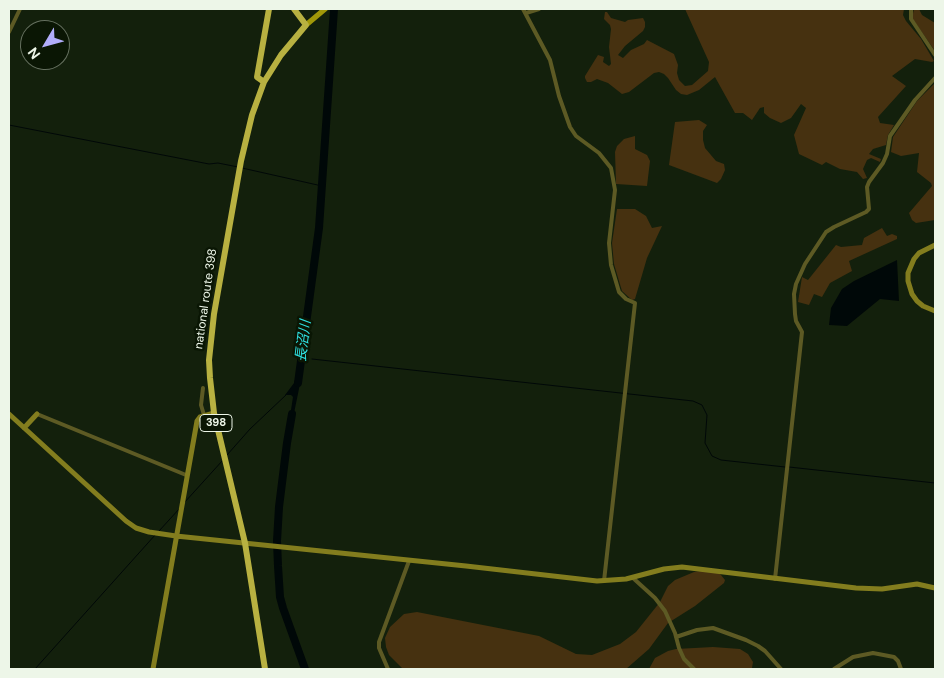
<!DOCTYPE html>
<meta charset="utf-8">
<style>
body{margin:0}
#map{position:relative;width:944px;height:678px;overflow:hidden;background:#13200c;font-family:"DM Sans",sans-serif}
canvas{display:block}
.frame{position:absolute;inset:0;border:10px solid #edf6e8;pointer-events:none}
.north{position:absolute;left:20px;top:20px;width:50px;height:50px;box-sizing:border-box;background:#0a1604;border:1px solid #65705f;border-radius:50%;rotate:233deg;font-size:14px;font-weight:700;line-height:20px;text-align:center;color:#edf6e8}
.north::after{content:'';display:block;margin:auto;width:18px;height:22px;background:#b1adfa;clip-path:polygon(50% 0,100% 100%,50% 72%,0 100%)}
</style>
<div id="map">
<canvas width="944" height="678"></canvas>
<div class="frame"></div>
<div class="north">N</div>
</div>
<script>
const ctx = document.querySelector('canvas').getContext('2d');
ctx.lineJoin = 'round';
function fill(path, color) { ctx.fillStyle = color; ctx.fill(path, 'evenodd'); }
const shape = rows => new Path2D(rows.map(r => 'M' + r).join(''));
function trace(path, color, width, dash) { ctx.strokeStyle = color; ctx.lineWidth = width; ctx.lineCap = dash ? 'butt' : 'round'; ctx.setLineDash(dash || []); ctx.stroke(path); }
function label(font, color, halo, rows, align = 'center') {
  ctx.font = font + ' "DM Sans","Noto Sans JP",sans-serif'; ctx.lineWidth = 5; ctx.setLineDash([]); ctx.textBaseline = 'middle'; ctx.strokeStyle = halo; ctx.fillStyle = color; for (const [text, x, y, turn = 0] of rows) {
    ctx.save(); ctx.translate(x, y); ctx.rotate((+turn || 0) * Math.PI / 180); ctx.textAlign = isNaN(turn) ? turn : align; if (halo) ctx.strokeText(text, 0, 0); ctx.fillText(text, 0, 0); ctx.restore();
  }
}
const green = shape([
 [685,9,904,9,903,15,906,21,921,39,934,61,932,62,915,59,892,76,906,86,878,117,880,123,894,125,888,135,886,145,873,149,869,154,881,159,880,162,871,158,867,160,863,169,867,178,863,179,857,172,840,169,826,162,822,165,799,154,794,135,806,108,801,104,791,118,781,123,770,118,764,113,764,107,760,108,752,120,743,113,735,113,715,77,699,90,687,95,681,94,676,90,668,78,664,74,659,72,654,73,629,92,622,94,608,83,597,79,591,82,587,82,585,78,585,76,598,55,604,57,603,62,609,66,611,64,609,47,611,29,610,25,604,19,605,12,607,12,611,18,625,22,628,20,643,18,645,22,645,27,643,31,625,46,618,55,623,58,631,50,644,44,647,40,674,54,678,65,677,73,679,80,685,86,692,85,708,71,709,62],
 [914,9,919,9,922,15,935,23,935,51,912,18],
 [935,83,935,220,916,223,912,220,909,213,932,186,931,183,917,172,919,153,901,156,891,152,893,137,917,101],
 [699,120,707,125,703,131,703,140,705,148,716,161,724,164,725,170,721,179,717,183,669,165,675,122],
 [635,136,635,149,647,155,650,161,647,186,616,184,615,152,617,146,624,139],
 [617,209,635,209,646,216,652,228,662,226,647,258,635,299,632,300,622,291,614,264,612,243],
 [882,228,887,236,892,234,897,236,897,239,849,261,852,271,830,283,822,297,814,294,809,305,798,302,802,277,808,280,836,245,841,247,862,245,864,238],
 [708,570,716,571,721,575,725,580,724,583,695,606,668,623,649,649,626,669,403,669,389,655,386,647,385,638,390,627,404,614,417,612,539,636,576,654,592,655,620,644,636,632,660,602,668,586,675,580,694,572],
 [713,647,740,649,748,654,753,662,752,668,750,669,649,669,655,658,668,651,676,649]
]);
const water = shape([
 [897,260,899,301,880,299,847,326,829,325,831,308,842,289,854,281],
 [297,373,302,374,292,423,289,423,293,397,291,395,285,395,294,383]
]);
const stream = shape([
 [9,125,209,164,218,163,238,167],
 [242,168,322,186],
 [301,359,306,358],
 [312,359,693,401,702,405,707,415,705,443,712,456,721,460,785,467],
 [227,455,250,429,286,395],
 [789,467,935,483],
 [184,503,223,460],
 [159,531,180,508],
 [35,669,156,534]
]);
const river = shape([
 [298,383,319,228,334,9],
 [292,414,287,443,279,507,277,541,278,566,280,597,283,608,305,669]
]);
const street = shape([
 [523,9,550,60,559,96,570,127,576,136,599,153,611,168,615,190,609,243,611,265,619,292,626,299,635,303,604,581],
 [911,9,911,19,935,55],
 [526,13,539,9],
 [9,32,20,9],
 [203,388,201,405,204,415],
 [37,414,186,475],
 [633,578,655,598,665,611,675,633,679,648,684,659,694,669],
 [775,579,802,332,796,321,795,314,794,294,796,284,805,264,826,232,834,227,866,212,869,209,867,187,869,182,883,163,887,154,890,136,915,100,935,78],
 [676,637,697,630,713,628,746,640,758,646,765,651,781,669],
 [388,669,379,648,379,642,409,561],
 [834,669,853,657,873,653,894,657,898,661,901,669]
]);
const secondary = shape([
 [935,245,919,253,914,259,908,273,908,281,912,294,917,301,923,306,935,311],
 [9,414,126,521,136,528,149,532,176,536,466,566,597,581,626,579,664,569,682,567,856,588,882,589,917,584,935,588],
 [24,428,37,414],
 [153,669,197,421,200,417,214,413]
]);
const primary = shape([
 [306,25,325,9]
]);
const highway = shape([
 [264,82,257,77,269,9],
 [265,669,245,543,214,413,210,378,209,360,214,314,241,161,252,115,264,82,281,55,306,25,294,9]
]);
const shields = [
 [216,423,32]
];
const shieldNames = [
 ["398",216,423]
];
const streetNames = [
 ["national route 398",206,299,-82]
];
const waterNames = [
 ["長沼川",304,341,-83]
];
fill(green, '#463110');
fill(water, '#000808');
trace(stream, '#000808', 1);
trace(river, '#000808', 8);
trace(street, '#5d5a24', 4);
trace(secondary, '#837d1e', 5);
trace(primary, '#a19809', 5.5);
trace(highway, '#b8b141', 6);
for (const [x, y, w] of shields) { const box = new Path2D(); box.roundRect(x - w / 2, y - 8.5, w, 17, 4); ctx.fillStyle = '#0a1604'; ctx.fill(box); trace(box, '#edf6e8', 1); }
label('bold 11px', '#edf6e8', null, shieldNames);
label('12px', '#edf6e8', '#0a1604', streetNames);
label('italic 14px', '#2fe3e4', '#0a1604', waterNames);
</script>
